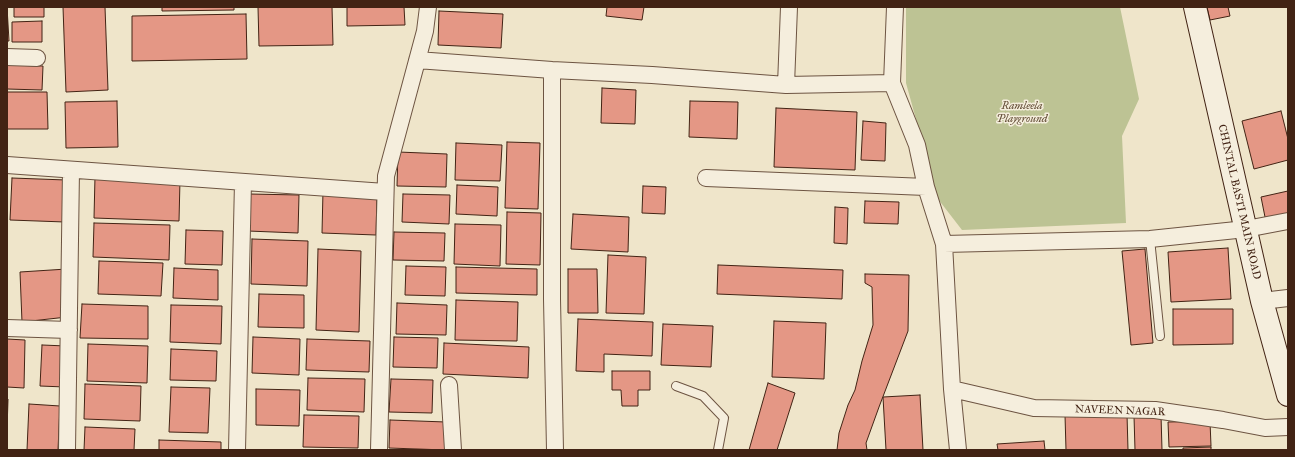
<!DOCTYPE html>
<style>
body{margin:0}
#map{position:relative;width:1295px;height:457px;overflow:hidden;background:#efe5ca;font-family:"IM FELL Great Primer",serif}
canvas{display:block}
.frame{position:absolute;inset:0;border:8px solid #422314;pointer-events:none}
</style>
<div id="map">
<canvas width="1295" height="457"></canvas>
<div class="frame"></div>
</div>
<script>
const ctx = document.querySelector('canvas').getContext('2d');
ctx.lineJoin = 'round';
function fill(path, color) { ctx.fillStyle = color; ctx.fill(path, 'evenodd'); }
const shape = rows => new Path2D(rows.map(r => 'M' + r).join(''));
function trace(path, color, width, dash) { ctx.strokeStyle = color; ctx.lineWidth = width; ctx.lineCap = dash ? 'butt' : 'round'; ctx.setLineDash(dash || []); ctx.stroke(path); }
function label(font, color, halo, rows, align = 'center') {
  ctx.font = font + ' "IM FELL Great Primer",serif'; ctx.lineWidth = 3; ctx.setLineDash([]); ctx.textBaseline = 'middle'; ctx.strokeStyle = halo; ctx.fillStyle = color; for (const [text, x, y, turn = 0] of rows) {
    ctx.save(); ctx.translate(x, y); ctx.rotate((+turn || 0) * Math.PI / 180); ctx.textAlign = isNaN(turn) ? turn : align; if (halo) ctx.strokeText(text, 0, 0); ctx.fillText(text, 0, 0); ctx.restore();
  }
}
const green = shape([
 [906,7,1120,7,1139,99,1122,136,1126,223,962,230,938,199,906,83]
]);
const building = shape([
 [7,7,9,41,7,41,7,7],
 [14,7,44,7,44,17,14,17,14,7],
 [63,7,105,7,108,90,66,92,63,7],
 [162,7,234,7,234,10,162,11,162,7],
 [258,7,332,7,333,45,259,46,258,7],
 [347,7,404,7,405,25,347,26,347,7],
 [607,7,644,7,642,20,606,16,607,7],
 [1207,7,1228,7,1230,16,1210,20,1207,7],
 [439,11,503,14,501,48,438,45,439,11],
 [246,14,247,59,132,61,132,16,246,14],
 [42,21,42,42,12,42,12,22,42,21],
 [7,65,43,66,42,90,7,89,7,65],
 [602,88,636,90,635,124,601,123,602,88],
 [7,92,47,92,48,129,7,129,7,92],
 [117,101,118,147,66,148,65,102,117,101],
 [690,101,738,102,737,139,689,137,690,101],
 [776,108,857,112,855,170,774,167,776,108],
 [1281,111,1288,139,1288,160,1254,169,1242,121,1281,111],
 [863,121,886,123,885,161,861,160,863,121],
 [507,142,540,143,538,209,505,208,507,142],
 [456,143,502,145,500,181,455,180,456,143],
 [398,152,447,154,446,187,397,186,398,152],
 [95,177,180,180,179,221,94,218,95,177],
 [12,178,66,180,65,222,10,220,12,178],
 [457,185,498,187,497,216,456,214,457,185],
 [643,186,666,187,665,214,642,213,643,186],
 [323,191,377,193,376,235,322,233,323,191],
 [1288,191,1288,217,1266,222,1261,197,1288,191],
 [249,194,299,195,298,233,248,231,249,194],
 [403,194,450,195,449,224,402,222,403,194],
 [865,201,899,202,898,224,864,223,865,201],
 [835,207,848,208,847,244,834,243,835,207],
 [507,212,541,213,540,265,506,264,507,212],
 [573,214,629,217,628,252,571,249,573,214],
 [94,223,170,225,169,260,93,257,94,223],
 [455,224,501,225,500,266,454,264,455,224],
 [186,230,223,231,222,265,185,264,186,230],
 [394,232,445,233,444,261,393,260,394,232],
 [252,239,308,241,307,286,251,284,252,239],
 [1228,248,1231,299,1171,302,1168,252,1228,248],
 [318,249,361,251,359,332,316,330,318,249],
 [1145,249,1153,343,1131,345,1122,251,1145,249],
 [608,255,646,257,644,314,606,313,608,255],
 [99,261,163,263,161,296,98,294,99,261],
 [718,265,843,270,842,299,717,294,718,265],
 [406,266,446,267,445,296,405,295,406,266],
 [456,267,537,269,537,295,456,293,456,267],
 [174,268,218,270,218,300,173,298,174,268],
 [67,269,67,317,22,322,20,272,67,269],
 [568,269,597,269,598,313,568,313,568,269],
 [865,274,909,275,908,331,879,407,866,443,867,450,837,450,839,433,848,405,855,390,862,361,873,325,872,287,865,283,865,274],
 [259,294,304,295,304,328,258,327,259,294],
 [456,300,518,302,517,341,455,340,456,300],
 [397,303,447,305,446,335,396,334,397,303],
 [82,304,148,306,148,339,80,338,82,304],
 [171,305,222,306,221,344,170,342,171,305],
 [1173,309,1233,309,1233,344,1173,345,1173,309],
 [578,319,653,322,652,356,604,354,604,372,576,371,578,319],
 [774,321,826,323,824,379,772,377,774,321],
 [663,324,713,326,711,367,661,365,663,324],
 [253,337,300,339,299,375,252,373,253,337],
 [394,337,438,338,437,368,393,367,394,337],
 [7,339,25,340,24,388,7,387,7,339],
 [307,339,370,341,369,372,306,370,307,339],
 [444,343,529,347,528,378,443,374,444,343],
 [88,344,148,346,147,383,87,381,88,344],
 [42,345,66,346,65,387,40,386,42,345],
 [171,349,217,351,216,381,170,380,171,349],
 [612,371,650,371,650,390,638,390,638,406,622,406,621,390,612,390,612,371],
 [308,378,365,379,364,412,307,410,308,378],
 [391,379,433,380,432,413,389,412,391,379],
 [768,383,795,393,777,450,749,450,768,383],
 [85,384,141,386,140,421,84,419,85,384],
 [171,387,210,388,208,433,169,432,171,387],
 [256,389,300,390,299,426,256,425,256,389],
 [920,395,923,450,886,450,883,397,920,395],
 [7,399,8,399,7,430,7,399],
 [29,404,60,406,58,450,27,450,29,404],
 [1127,414,1128,450,1066,450,1065,415,1127,414],
 [304,415,359,416,358,448,303,447,304,415],
 [1161,415,1162,450,1135,450,1134,416,1161,415],
 [390,420,446,422,446,450,389,448,390,420],
 [1210,421,1211,446,1169,447,1168,422,1210,421],
 [85,427,135,429,134,450,84,450,85,427],
 [159,440,221,442,221,450,159,450,159,440],
 [1044,441,1045,450,998,450,997,444,1044,441],
 [1211,447,1211,450,1183,450,1183,448,1211,447]
]);
const lane = shape([
 [1150,239,1160,336],
 [676,386,703,396,724,418,718,450]
]);
const street = shape([
 [7,57,37,58],
 [417,60,552,70,652,75,786,85,892,83,917,145,926,187,944,244],
 [552,70,552,299,555,450],
 [892,83,895,7],
 [786,85,789,7],
 [7,165,385,192],
 [706,178,926,187],
 [1262,301,1288,298],
 [7,328,69,330],
 [449,385,453,450],
 [952,389,1034,408,1155,410,1223,420,1265,428,1288,427],
 [67,450,71,170],
 [237,450,243,182],
 [379,450,386,176,425,31,428,7],
 [958,450,952,389,944,244,1150,239,1246,229,1288,221]
]);
const secondary = shape([
 [1195,7,1262,301,1288,395]
]);
const parkNames = [
 ["Ramleela",1022,106],
 ["Playground",1022,119]
];
const streetNames = [
 ["CHINTAL BASTI MAIN ROAD",1239,202,77],
 ["NAVEEN NAGAR",1120,411,2]
];
fill(green, '#bdc394');
fill(building, '#e49785');
trace(building, '#422314', 1);
trace(lane, '#6d5442', 10);
trace(street, '#6d5442', 18);
trace(secondary, '#422314', 24);
trace(lane, '#f5eedd', 8);
trace(street, '#f5eedd', 16);
trace(secondary, '#f5eedd', 22);
label('italic 11px', '#614b34', '#f5eedd', parkNames);
label('11px', '#422314', '#f5eedd', streetNames);
</script>
